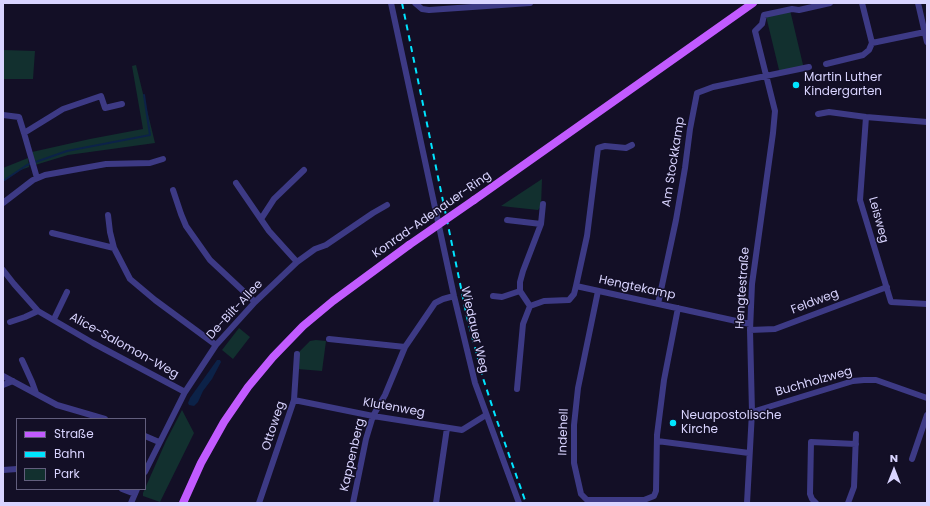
<!DOCTYPE html>
<meta charset="utf-8">
<style>
body{margin:0}
#map{position:relative;width:930px;height:506px;overflow:hidden;background:#130f26;font-family:Poppins,sans-serif}
canvas{display:block}
.frame{position:absolute;inset:0;border:4px solid #d9d4ff;pointer-events:none}
.legend{position:absolute;left:16px;top:418px;width:130px;height:72px;box-sizing:border-box;background:#130f26;border:1px solid #625e7d;margin:0;padding:5px 7px;list-style:none;font-size:12px;color:#d9d4ff}
.legend li{display:flex;align-items:center;gap:8px;height:20px}
.legend b{width:20px;border:1px solid #625e7d}
.north{position:absolute;left:874px;top:450px;width:40px;height:40px;-webkit-text-stroke:3px #130f26;paint-order:stroke;rotate:0deg;font-size:11px;font-weight:700;line-height:16px;text-align:center;color:#d9d4ff}
.north::after{content:'';display:block;margin:auto;width:14px;height:18px;background:#d9d4ff;clip-path:polygon(50% 0,100% 100%,50% 72%,0 100%)}
</style>
<div id="map">
<canvas width="930" height="506"></canvas>
<div class="frame"></div>
<ul class="legend">
<li><b style="height:5px;background:#c25bff"></b>Straße</li>
<li><b style="height:5px;background:#00e5ff"></b>Bahn</li>
<li><b style="height:11px;background:#12302f"></b>Park</li>
</ul>
<div class="north">N</div>
</div>
<script>
const ctx = document.querySelector('canvas').getContext('2d');
ctx.lineJoin = 'round';
function fill(path, color) { ctx.fillStyle = color; ctx.fill(path, 'evenodd'); }
const shape = rows => new Path2D(rows.map(r => 'M' + r).join(''));
function trace(path, color, width, dash) { ctx.strokeStyle = color; ctx.lineWidth = width; ctx.lineCap = dash ? 'butt' : 'round'; ctx.setLineDash(dash || []); ctx.stroke(path); }
function label(font, color, halo, rows, align = 'center') {
  ctx.font = font + ' Poppins,sans-serif'; ctx.lineWidth = 3; ctx.setLineDash([]); ctx.textBaseline = 'middle'; ctx.strokeStyle = halo; ctx.fillStyle = color; for (const [text, x, y, turn = 0] of rows) {
    ctx.save(); ctx.translate(x, y); ctx.rotate((+turn || 0) * Math.PI / 180); ctx.textAlign = isNaN(turn) ? turn : align; if (halo) ctx.strokeText(text, 0, 0); ctx.fillText(text, 0, 0); ctx.restore();
  }
}
const green = shape([
 [790,10,804,69,780,74,766,16],
 [3,50,35,51,33,79,3,79],
 [136,65,155,143,68,155,35,165,32,152,90,139,143,129,132,66],
 [28,158,29,167,18,171,3,182,3,168],
 [542,179,541,206,538,210,501,206],
 [239,328,250,337,233,359,222,350],
 [316,340,326,341,322,371,298,369,299,352,310,341],
 [182,410,194,433,160,502,143,496,143,493,166,441]
]);
const water = shape([
 [217,360,220,360,221,362,212,379,203,391,198,402,194,406,189,405,188,403,190,398]
]);
const stream = shape([
 [3,181,27,165,67,151,150,135,144,95]
]);
const minor = shape([
 [391,3,454,296,475,383,519,503],
 [415,3,422,9,429,10,530,3],
 [918,3,927,42],
 [872,43,925,32],
 [826,64,863,55,869,50,872,43,862,3],
 [818,114,829,112,866,117,927,122],
 [3,115,19,117,24,133],
 [866,117,860,200,891,302,927,304],
 [37,178,24,133,63,109,101,96,105,108,122,104],
 [236,183,269,231,297,262],
 [173,190,181,214,186,226,210,260,255,302],
 [3,203,33,180,45,175,106,164,150,163,163,159],
 [108,215,110,232,114,248,130,279,155,300,216,345],
 [261,219,274,199,304,170],
 [507,220,541,224,523,271,520,282,520,291,530,306],
 [541,224,543,204],
 [52,233,114,248],
 [3,270,14,284,38,311,93,343,185,392],
 [576,286,587,236,598,148,605,146,626,148,632,145],
 [598,291,578,388,574,425,574,463,581,494,587,500,644,500,654,496,656,491,657,435,664,380,678,308],
 [493,296,502,297,520,291],
 [658,304,676,220,685,168,690,129,697,93,713,87,809,67],
 [54,319,67,292],
 [10,322,25,317,38,311],
 [750,330,775,329,887,287],
 [329,339,405,347],
 [22,360,32,382,36,393],
 [3,376,57,405,105,419],
 [3,385,13,381],
 [517,389,523,324,530,306,544,301,569,300,574,294,576,286,750,324],
 [294,400,373,416,462,430,486,415],
 [752,412,853,381,864,380,876,380,927,398],
 [145,436,159,442],
 [657,441,749,453],
 [912,459,927,415],
 [3,470,17,469],
 [145,472,185,392,216,345,255,302,297,262,315,249,326,245,373,213,387,205],
 [122,489,135,494],
 [131,503,137,489],
 [259,503,294,400,297,354],
 [353,503,366,439,373,416,385,395,405,347,435,303,443,299,454,296],
 [436,503,447,428],
 [747,503,752,412,750,330,752,284,773,133,775,111,755,31,762,24,764,15,792,9,799,10,830,3],
 [816,503,812,499,810,494,811,442,856,444],
 [848,503,854,487,856,434]
]);
const major = shape([
 [474,200,753,3],
 [183,503,201,463,224,422,248,387,273,357,303,326,333,301,409,245]
]);
const rail = shape([
 [402,3,467,317,483,378,496,418,526,503]
]);
const majorBridge = shape([
 [409,245,474,200]
]);
const markers = [
 [796,85,4,"#00e5ff"],
 [673,423,4,"#00e5ff"]
];
const poiNames = [
 ["Martin Luther",804,78],
 ["Kindergarten",804,92],
 ["Neuapostolische",681,416],
 ["Kirche",681,430]
];
const streetNames = [
 ["Am Stockkamp",674,162,-81],
 ["Konrad-Adenauer-Ring",432,215,-35],
 ["Leisweg",878,220,75],
 ["Hengtekamp",637,288,12],
 ["Hengtestraße",743,288,-86],
 ["Feldweg",815,302,-21],
 ["De-Bilt-Allee",235,310,-47],
 ["Wiedauer Weg",474,330,77],
 ["Alice-Salomon-Weg",124,346,29],
 ["Buchholzweg",814,382,-16],
 ["Klutenweg",394,408,10],
 ["Ottoweg",274,426,-72],
 ["Indehell",564,432,-88],
 ["Kappenberg",353,455,-77]
];
fill(green, '#12302f');
fill(water, '#0c2248');
trace(stream, '#0c2248', 2);
trace(minor, '#3d3a85', 6);
trace(major, '#c25bff', 8);
trace(rail, '#00e5ff', 2, [6, 5]);
trace(majorBridge, '#c25bff', 8);
for (const [x, y, r, color] of markers) { const dot = new Path2D(); dot.arc(x, y, r, 0, 2 * Math.PI); ctx.fillStyle = color; ctx.fill(dot); trace(dot, '#130f26', 1.5); }
label('12px', '#d9d4ff', '#130f26', poiNames, 'left');
label('12px', '#d9d4ff', '#130f26', streetNames);
</script>
